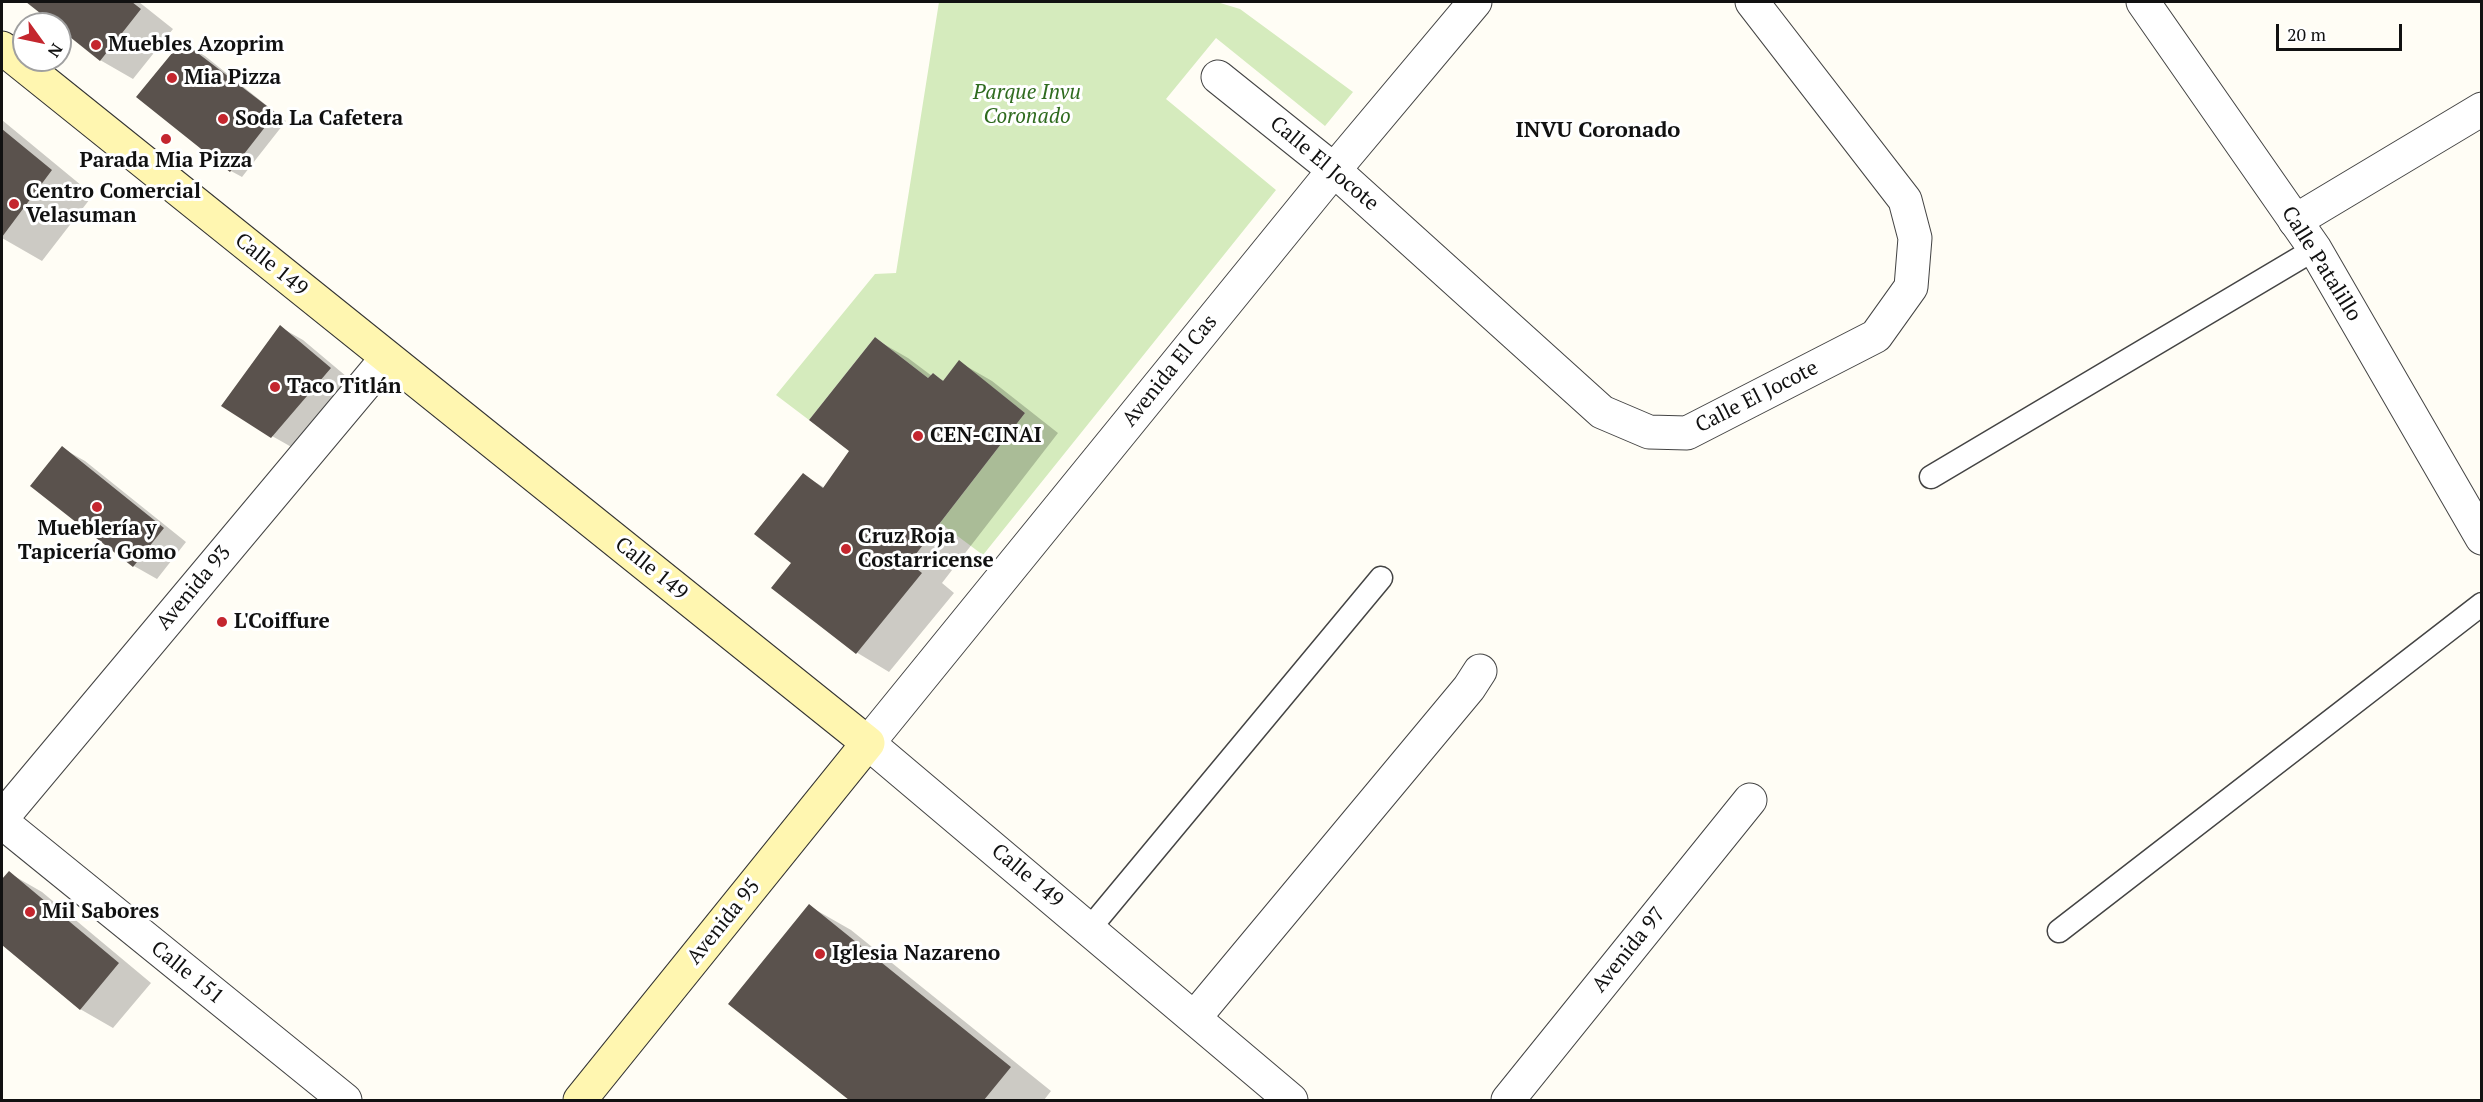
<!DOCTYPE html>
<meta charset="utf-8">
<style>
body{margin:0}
#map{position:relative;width:2483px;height:1102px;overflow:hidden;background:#fffdf5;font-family:"PT Serif",serif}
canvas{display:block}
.frame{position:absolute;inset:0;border:3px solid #111;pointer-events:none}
.north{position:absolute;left:12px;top:12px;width:60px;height:60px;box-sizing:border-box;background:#fff;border:2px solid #a0a0a0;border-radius:50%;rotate:123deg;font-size:16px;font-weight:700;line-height:24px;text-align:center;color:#111}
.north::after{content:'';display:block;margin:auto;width:21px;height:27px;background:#c4262e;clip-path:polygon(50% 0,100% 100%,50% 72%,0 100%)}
.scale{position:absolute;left:2276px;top:24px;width:126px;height:27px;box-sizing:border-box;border:3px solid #111;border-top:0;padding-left:8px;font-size:18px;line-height:21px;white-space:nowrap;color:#111;-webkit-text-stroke:4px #fff;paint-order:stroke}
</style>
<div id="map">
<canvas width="2483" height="1102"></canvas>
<div class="frame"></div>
<div class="north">N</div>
<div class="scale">20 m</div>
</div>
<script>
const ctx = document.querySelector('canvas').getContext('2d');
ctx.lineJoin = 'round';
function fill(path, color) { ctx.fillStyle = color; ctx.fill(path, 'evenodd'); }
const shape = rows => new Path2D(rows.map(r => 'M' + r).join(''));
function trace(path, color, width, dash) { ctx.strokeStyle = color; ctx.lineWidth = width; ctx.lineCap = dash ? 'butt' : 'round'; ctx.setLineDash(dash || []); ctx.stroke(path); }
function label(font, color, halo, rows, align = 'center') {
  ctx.font = font + ' "PT Serif",serif'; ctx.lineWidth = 6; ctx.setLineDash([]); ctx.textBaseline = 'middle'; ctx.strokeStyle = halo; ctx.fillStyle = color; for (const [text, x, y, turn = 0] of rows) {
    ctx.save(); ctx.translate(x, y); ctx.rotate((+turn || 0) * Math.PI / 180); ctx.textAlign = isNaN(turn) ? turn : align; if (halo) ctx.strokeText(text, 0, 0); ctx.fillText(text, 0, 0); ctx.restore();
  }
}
const green = shape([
 [939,2,1217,2,1240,9,1353,92,1325,126,1216,38,1166,99,1276,190,983,555,940,523,1025,413,959,361,943,381,933,373,928,378,875,337,809,420,776,395,875,274,896,273]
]);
const shadow = shape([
 [29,2,139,2,173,29,133,79,100,60,60,27,60,24,56,24],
 [182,43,205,56,286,121,242,177,231,171],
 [2,120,93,195,42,261,2,238],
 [280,327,303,340,353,382,295,449,272,436],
 [875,339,908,358,932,376,945,381,959,362,992,381,1058,433,942,583,954,593,889,672,856,652,793,562,803,475,825,488,851,451],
 [62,448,85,461,186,542,157,579,134,566],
 [9,873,42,892,151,983,113,1028,80,1009,2,943,2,882],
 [809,906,851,930,1051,1091,1044,1100,851,1100,730,1004]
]);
const building = shape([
 [26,2,132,2,141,9,100,61,60,29,60,24,54,24],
 [182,41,276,113,230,172,136,97],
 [2,129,52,170,2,237],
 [280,325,331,368,271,438,221,406],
 [875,337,928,378,933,373,943,381,959,360,1025,413,909,563,922,573,856,654,771,588,791,563,754,534,803,473,823,488,849,451,809,420],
 [62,446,164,528,133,567,30,486],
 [9,871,119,963,80,1010,2,945,2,879],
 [809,904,1011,1067,984,1100,849,1100,728,1004]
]);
const service = shape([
 [1931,477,2315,249],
 [1090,928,1381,578],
 [2059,931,2482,604]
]);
const minor = shape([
 [1218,77,1334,170,1602,412,1649,432,1687,433,1876,336,1911,287,1915,238,1905,200,1752,2],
 [2295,221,2482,109],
 [2,818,387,358],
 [2,822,345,1100],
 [1195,1017,1469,688,1480,671],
 [1291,1100,868,743,1334,170,1475,2],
 [1508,1100,1750,800]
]);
const tertiary = shape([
 [2143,2,2315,249,2482,538]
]);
const secondary = shape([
 [2,48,868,743,580,1100]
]);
const markers = [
 [96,45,6,"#c4262e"],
 [172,78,6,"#c4262e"],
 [223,119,6,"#c4262e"],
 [166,139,6,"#c4262e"],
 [14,204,6,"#c4262e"],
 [275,387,6,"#c4262e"],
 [918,436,6,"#c4262e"],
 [97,507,6,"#c4262e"],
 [846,549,6,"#c4262e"],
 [222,622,6,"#c4262e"],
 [30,912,6,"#c4262e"],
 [820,954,6,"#c4262e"]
];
const poiNames = [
 ["Muebles Azoprim",108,45],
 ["Mia Pizza",184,78],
 ["Soda La Cafetera",235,119],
 ["Parada Mia Pizza",166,161,"center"],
 ["Centro Comercial",26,192],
 ["Velasuman",26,216],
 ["Taco Titlán",287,387],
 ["CEN-CINAI",930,436],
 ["Mueblería y",97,529,"center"],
 ["Tapicería Gomo",97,553,"center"],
 ["Cruz Roja",858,537],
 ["Costarricense",858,561],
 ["L'Coiffure",234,622],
 ["Mil Sabores",42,912],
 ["Iglesia Nazareno",832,954]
];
const parkNames = [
 ["Parque Invu",1027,93],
 ["Coronado",1027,117]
];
const streetNames = [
 ["Calle El Jocote",1324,164,40],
 ["Calle Patalillo",2321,264,58],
 ["Calle 149",271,265,39],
 ["Avenida El Cas",1170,371,-51],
 ["Calle El Jocote",1757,397,-27],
 ["Calle 149",651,569,39],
 ["Avenida 93",194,588,-50],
 ["Calle 149",1027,876,40],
 ["Avenida 95",724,922,-51],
 ["Avenida 97",1629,950,-51],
 ["Calle 151",187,973,39]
];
const neighbourhoodNames = [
 ["INVU Coronado",1598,131]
];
fill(green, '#d5ebbd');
fill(shadow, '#0003');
fill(building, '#5a524d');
trace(service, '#444', 25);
trace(minor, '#444', 35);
trace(tertiary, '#444', 35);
trace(secondary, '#333', 35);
trace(service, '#fff', 22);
trace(minor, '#fff', 33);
trace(tertiary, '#fff', 33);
trace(secondary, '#fff6b0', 33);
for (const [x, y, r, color] of markers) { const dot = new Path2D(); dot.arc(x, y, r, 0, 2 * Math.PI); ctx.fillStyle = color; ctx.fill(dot); trace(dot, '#fff', 2); }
label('bold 21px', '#111', '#fff', poiNames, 'left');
label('italic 21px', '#2f6b1f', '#fff', parkNames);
label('21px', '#111', '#fff', streetNames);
label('bold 22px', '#111', '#fff', neighbourhoodNames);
</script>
